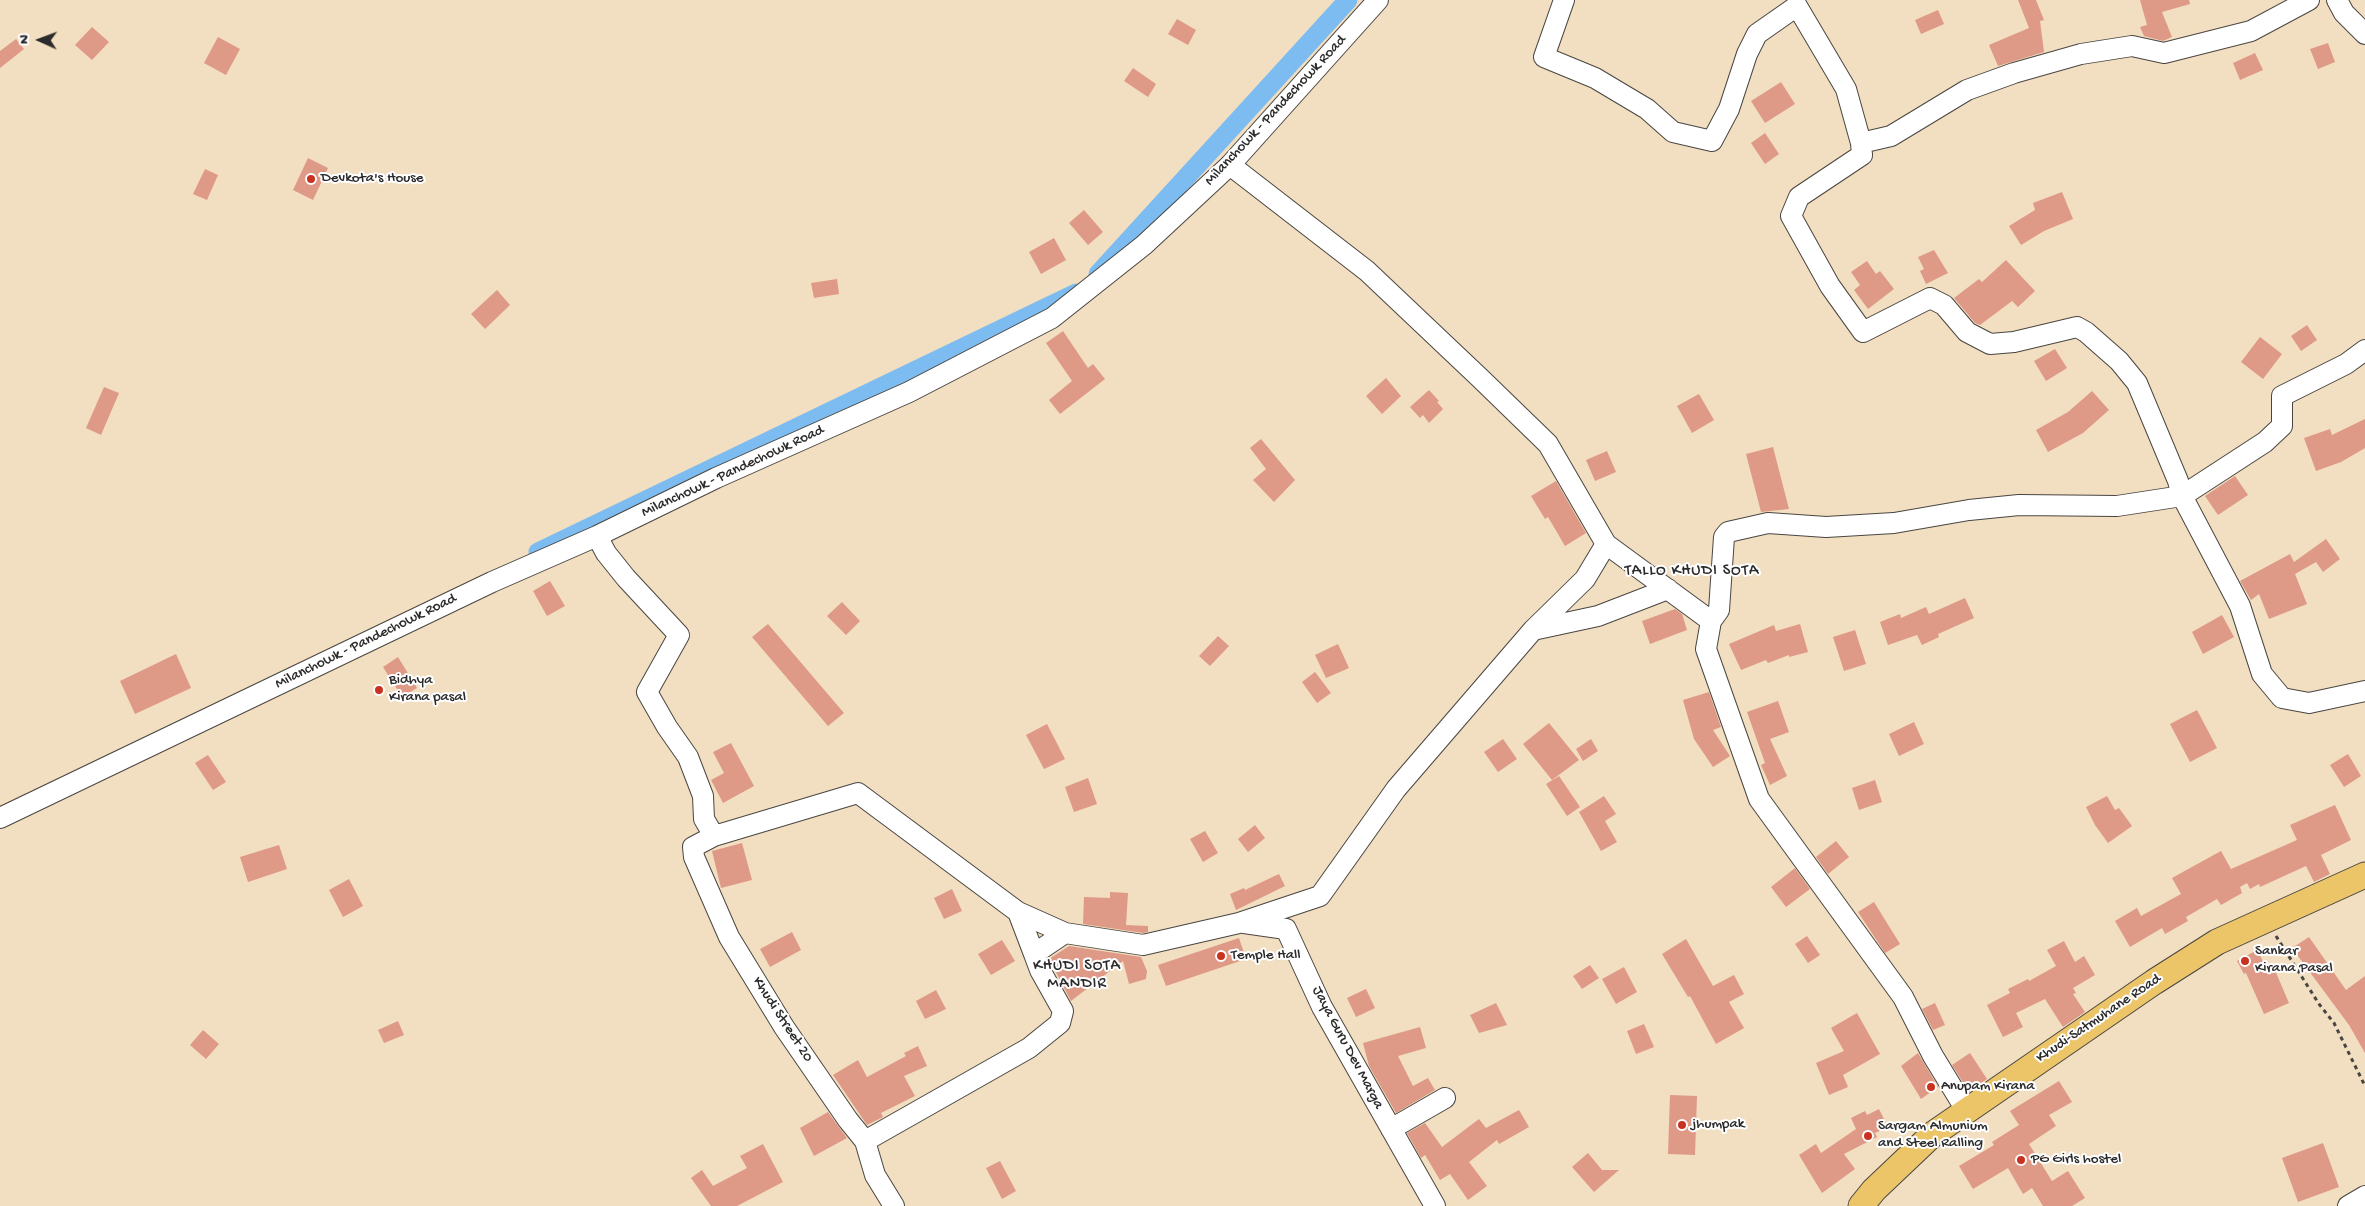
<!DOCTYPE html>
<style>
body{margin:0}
#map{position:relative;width:2365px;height:1206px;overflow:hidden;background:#f2dec0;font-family:"Gochi Hand",sans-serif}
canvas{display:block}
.north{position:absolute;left:15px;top:15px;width:50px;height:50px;-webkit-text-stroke:4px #fff;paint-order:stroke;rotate:272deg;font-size:14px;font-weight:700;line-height:20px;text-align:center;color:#2b2b2b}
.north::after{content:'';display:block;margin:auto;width:18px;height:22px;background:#2b2b2b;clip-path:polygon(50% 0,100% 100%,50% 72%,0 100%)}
</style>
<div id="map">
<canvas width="2365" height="1206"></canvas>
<div class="north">N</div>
</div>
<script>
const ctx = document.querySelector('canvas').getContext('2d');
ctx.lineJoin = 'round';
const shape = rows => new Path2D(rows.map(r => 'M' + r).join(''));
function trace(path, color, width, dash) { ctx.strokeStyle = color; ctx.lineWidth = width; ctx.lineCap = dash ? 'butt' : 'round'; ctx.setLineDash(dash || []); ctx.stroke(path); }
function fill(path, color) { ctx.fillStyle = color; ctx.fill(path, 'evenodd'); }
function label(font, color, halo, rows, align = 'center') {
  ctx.font = font + ' "Gochi Hand",sans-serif'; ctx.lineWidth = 4; ctx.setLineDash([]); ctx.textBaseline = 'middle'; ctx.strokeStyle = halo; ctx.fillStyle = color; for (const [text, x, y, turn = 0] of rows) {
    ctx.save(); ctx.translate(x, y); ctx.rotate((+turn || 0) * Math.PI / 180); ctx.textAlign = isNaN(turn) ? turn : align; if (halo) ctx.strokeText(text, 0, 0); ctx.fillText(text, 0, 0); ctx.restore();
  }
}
const canal = shape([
 [1098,274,1348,0],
 [538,552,1076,293]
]);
const building = shape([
 [2018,0,2036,0,2044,20,2040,21,2044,52,1998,66,1989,45,2029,28],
 [2140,0,2189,0,2190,4,2162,12,2172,37,2163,41,2144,36,2140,27,2147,25],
 [1938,10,1944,24,1921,34,1915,20],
 [1177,19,1196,30,1188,45,1168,34],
 [92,27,109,42,92,60,75,45],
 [218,37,240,49,226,75,204,63],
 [16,39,24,49,0,68,0,51],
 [2328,43,2335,62,2318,69,2310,49],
 [2255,53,2263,70,2240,80,2233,63],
 [1133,68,1156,84,1148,97,1124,81],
 [1781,82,1795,104,1765,123,1751,101],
 [1765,133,1779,154,1765,164,1751,143],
 [308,158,328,168,313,200,293,190],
 [205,169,218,175,207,200,193,194],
 [2062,192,2073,219,2044,231,2021,245,2009,226,2035,210,2033,203],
 [1084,210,1103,232,1088,245,1069,223],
 [1054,238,1066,260,1041,274,1029,252],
 [1934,250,1948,273,1926,284,1920,271,1924,269,1918,257],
 [2006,260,2035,291,2018,307,2012,301,1980,325,1975,323,1954,298,1979,279,1982,282],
 [1867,261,1876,274,1880,271,1894,289,1868,309,1854,290,1860,285,1851,272],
 [837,279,839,294,814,298,811,283],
 [497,290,510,305,485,329,471,314],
 [2307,325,2317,340,2301,351,2291,336],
 [1063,331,1088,368,1093,364,1105,379,1060,414,1049,400,1072,381,1046,343],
 [2260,337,2282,354,2263,379,2241,362],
 [2055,349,2067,368,2046,381,2034,361],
 [1386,378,1401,396,1382,414,1366,396],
 [104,387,119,393,101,435,86,428],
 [1429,390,1439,401,1437,402,1443,409,1429,423,1423,415,1420,418,1410,407],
 [2092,391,2109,410,2083,433,2048,452,2036,430,2068,412],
 [1699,394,1714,420,1692,433,1677,406],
 [2365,419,2365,448,2341,462,2316,471,2304,438,2330,429,2332,435],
 [1261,439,1295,480,1274,502,1253,480,1266,469,1250,448],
 [1773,447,1789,509,1761,512,1746,454],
 [1607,451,1616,472,1595,481,1586,460],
 [2235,476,2248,495,2218,515,2205,496],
 [1556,481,1586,533,1565,546,1548,517,1545,519,1531,496],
 [2326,539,2340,559,2323,572,2316,562,2295,574,2307,604,2269,619,2259,594,2251,600,2240,581,2290,554,2294,562],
 [550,581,565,606,547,616,533,591],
 [1965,598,1974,618,1938,634,1939,637,1922,645,1917,635,1888,645,1880,622,1900,614,1901,618,1926,607,1929,614],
 [842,602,860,621,846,635,827,616],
 [1675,609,1682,614,1687,630,1650,644,1642,621],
 [2222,615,2234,637,2203,654,2192,632],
 [768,624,844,713,828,726,752,637],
 [1800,624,1808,652,1789,657,1789,655,1768,663,1766,660,1741,670,1729,644,1774,625,1776,631],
 [1855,630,1866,664,1844,671,1833,637],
 [1218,636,1229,646,1210,666,1199,656],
 [1338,644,1349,668,1326,678,1315,655],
 [176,654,191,688,135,714,120,681],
 [398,657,417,688,402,697,383,667],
 [1315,672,1331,693,1317,703,1302,682],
 [1709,692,1721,727,1713,730,1730,756,1713,767,1694,739,1683,700],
 [1778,701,1789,732,1770,739,1787,776,1770,785,1761,765,1765,763,1747,712],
 [2197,710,2217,748,2190,762,2170,724],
 [1914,722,1924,744,1899,756,1889,734],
 [1549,723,1579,760,1552,780,1523,744],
 [1047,724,1065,759,1044,769,1026,735],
 [1503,739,1517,759,1498,772,1484,752],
 [1591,739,1598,751,1583,761,1576,749],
 [731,743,754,786,723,803,711,780,724,773,713,752],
 [2348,754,2361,776,2344,787,2330,765],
 [208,755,226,782,213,790,195,763],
 [1559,776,1580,807,1567,816,1546,784],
 [1088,778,1097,804,1074,812,1065,787],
 [1875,780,1882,802,1859,810,1852,788],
 [1604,796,1616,814,1605,821,1617,842,1601,851,1579,812],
 [2107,796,2115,810,2119,808,2132,826,2108,843,2095,825,2086,807],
 [2335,805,2351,840,2321,855,2330,874,2314,882,2306,866,2260,887,2259,884,2250,889,2247,883,2240,887,2242,893,2221,905,2217,899,2186,917,2188,921,2165,934,2162,928,2130,947,2115,921,2137,908,2141,916,2181,894,2172,878,2221,851,2231,869,2297,840,2290,825],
 [1255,825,1265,838,1248,852,1238,839],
 [1205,831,1218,853,1203,862,1190,839],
 [1836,841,1849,857,1828,874,1816,857],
 [742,843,752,880,721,888,712,851],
 [279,845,287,869,248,882,240,857],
 [1795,868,1810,889,1786,907,1771,887],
 [1279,874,1285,886,1236,910,1230,894,1244,888,1245,890],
 [349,879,363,906,343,917,329,890],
 [952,889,962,911,944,919,934,898],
 [1110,892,1128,893,1126,925,1148,926,1148,932,1143,933,1083,924,1084,897,1110,898],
 [1874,902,1900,944,1885,953,1858,912],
 [792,932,801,950,770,967,760,949],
 [1807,936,1820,955,1808,963,1795,944],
 [2309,937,2346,990,2365,976,2365,1053,2349,1025,2292,948],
 [1239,938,1246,959,1166,986,1158,965],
 [1686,939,1713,986,1734,975,1744,994,1729,1002,1744,1028,1716,1044,1690,996,1688,997,1662,954],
 [1002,940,1015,961,991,975,978,954],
 [2064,941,2075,962,2084,956,2095,975,2073,988,2076,993,2073,994,2085,1012,2063,1027,2045,999,2016,1013,2023,1027,2003,1037,1987,1005,2010,993,2008,989,2028,979,2029,981,2056,966,2047,950],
 [1069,946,1141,957,1147,971,1146,979,1129,984,1123,961,1071,1001,1049,959],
 [2257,950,2268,971,2274,968,2289,1003,2264,1014,2246,973,2244,974,2237,961],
 [1590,965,1599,978,1582,989,1573,976],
 [1624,967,1637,992,1616,1004,1602,979],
 [1366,989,1375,1008,1356,1017,1347,998],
 [936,990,946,1009,925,1019,916,1001],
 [1496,1003,1507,1025,1479,1033,1470,1015],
 [1935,1003,1945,1025,1933,1030,1922,1009],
 [1857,1013,1880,1054,1843,1075,1848,1087,1829,1095,1816,1063,1844,1051,1831,1028],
 [398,1021,404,1035,384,1043,378,1030],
 [1644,1024,1654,1047,1636,1054,1627,1031],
 [1420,1027,1426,1048,1398,1056,1413,1086,1428,1078,1435,1090,1396,1113,1369,1066,1363,1043],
 [203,1030,219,1044,206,1059,190,1045],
 [918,1046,927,1066,904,1076,915,1096,881,1113,883,1117,867,1125,833,1075,858,1060,867,1077,906,1056,904,1053],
 [1918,1053,1938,1087,1921,1099,1901,1066],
 [1970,1053,1987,1079,1969,1092,1952,1065],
 [2059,1081,2072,1102,2049,1115,2056,1126,2029,1144,2052,1181,2068,1171,2085,1198,2072,1206,2043,1206,2032,1188,2023,1194,2008,1168,1973,1189,1959,1166,1994,1145,1992,1142,2019,1125,2010,1111],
 [1670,1095,1697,1096,1695,1155,1668,1154],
 [1879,1109,1888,1127,1875,1133,1877,1137,1844,1154,1855,1169,1822,1193,1799,1155,1816,1144,1821,1153,1856,1129,1851,1118,1865,1111,1867,1115],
 [1519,1110,1529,1127,1499,1144,1497,1140,1469,1162,1487,1186,1468,1200,1450,1174,1440,1180,1425,1155,1421,1158,1407,1133,1425,1123,1442,1147,1479,1119,1486,1128],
 [828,1112,847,1138,814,1156,800,1128],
 [2323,1143,2339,1187,2298,1202,2282,1158],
 [763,1144,783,1182,737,1206,711,1206,691,1178,702,1170,713,1186,747,1168,740,1156],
 [1588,1153,1602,1170,1619,1170,1594,1192,1572,1167],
 [1000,1161,1016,1191,1002,1199,986,1168]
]);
const path = shape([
 [2276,936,2319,1004,2334,1023,2365,1086]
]);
const minor = shape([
 [1564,0,1544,57,1595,78,1647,109,1673,132,1712,141,1729,109,1747,54,1757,34,1797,6,1846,89,1861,143,1891,136,1967,90,2014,73,2081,54,2132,46,2164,53,2251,31,2309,0],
 [2337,0,2344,13,2365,34],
 [1230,165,1367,271,1480,378,1548,444,1606,544,1711,621,1706,649,1759,799,1903,997,1933,1056,1966,1110],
 [2365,350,2346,364,2282,396,2282,426,2265,442,2182,496,2240,606,2262,674,2282,698,2309,703,2365,691],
 [597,536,606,553,626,578,679,635,647,692,667,727,688,757,703,796,704,819,714,836],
 [1711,621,1719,610,1724,537,1728,532,1768,523,1826,527,1894,523,1969,510,2019,505,2117,506,2182,496,2178,481,2137,383,2119,361,2086,332,2077,327,2014,342,1990,344,1967,332,1944,305,1930,298,1863,332,1830,286,1791,216,1799,197,1862,155,1861,143],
 [1533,630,1598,616,1668,589],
 [0,818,492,582,597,536,716,478,909,392,1052,318,1144,245,1230,165,1378,0],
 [1018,912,1034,954],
 [1244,923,1286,929,1322,1007,1435,1206],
 [1391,1129,1445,1098],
 [865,1141,1029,1048,1060,1023,1063,1011,1040,970,1034,954,1065,933],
 [894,1206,875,1175,865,1141,848,1120,784,1027,729,937,694,857,693,847,714,836,858,793,1018,912,1065,933,1143,945,1239,923,1320,896,1396,789,1533,630,1585,579,1606,544],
 [2348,1206,2365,1196]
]);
const major = shape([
 [1861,1206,1874,1190,1933,1134,2154,982,2217,942,2365,875]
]);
const markers = [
 [311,179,5,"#c8321e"],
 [379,690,5,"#c8321e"],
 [1221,956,5,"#c8321e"],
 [2245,961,5,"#c8321e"],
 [1931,1087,5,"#c8321e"],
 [1682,1125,5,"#c8321e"],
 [1868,1136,5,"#c8321e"],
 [2021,1160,5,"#c8321e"]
];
const streetNames = [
 ["Milanchowk - Pandechowk Road",1276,111,-47],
 ["Milanchowk - Pandechowk Road",733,472,-25],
 ["Milanchowk - Pandechowk Road",366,642,-26],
 ["Khudi-Satmuhane Road",2099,1019,-34],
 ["Khudi Street 20",782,1020,57],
 ["Jaya Guru Dev Marga",1347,1048,62]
];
const poiNames = [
 ["Devkota's House",321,179],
 ["Bidhya",389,681],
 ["Kirana pasal",389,698],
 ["Sankar",2255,952],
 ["Kirana Pasal",2255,969],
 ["Temple Hall",1231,956],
 ["Anupam Kirana",1941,1087],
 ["jhumpak",1692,1125],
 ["Sargam Almunium",1878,1127],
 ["and Steel Ralling",1878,1144],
 ["PG Girls hostel",2031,1160]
];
const neighbourhoodNames = [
 ["TALLO KHUDI SOTA",1692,572],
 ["KHUDI SOTA",1077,967],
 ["MANDIR",1077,985]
];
trace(canal, '#7dbcf1', 19);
fill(building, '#df9987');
trace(minor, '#494641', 22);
trace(major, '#494641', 27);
trace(path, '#494641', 3, [4, 4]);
trace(minor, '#fff', 20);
trace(major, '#edc569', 25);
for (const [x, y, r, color] of markers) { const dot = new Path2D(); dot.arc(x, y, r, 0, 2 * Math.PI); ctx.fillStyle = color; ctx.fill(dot); trace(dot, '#fff', 2); }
label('15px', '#2b2b2b', '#fff', streetNames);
label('15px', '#2b2b2b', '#fff', poiNames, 'left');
ctx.letterSpacing = '1px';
label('16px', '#2b2b2b', '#fff', neighbourhoodNames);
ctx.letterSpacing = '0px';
</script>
